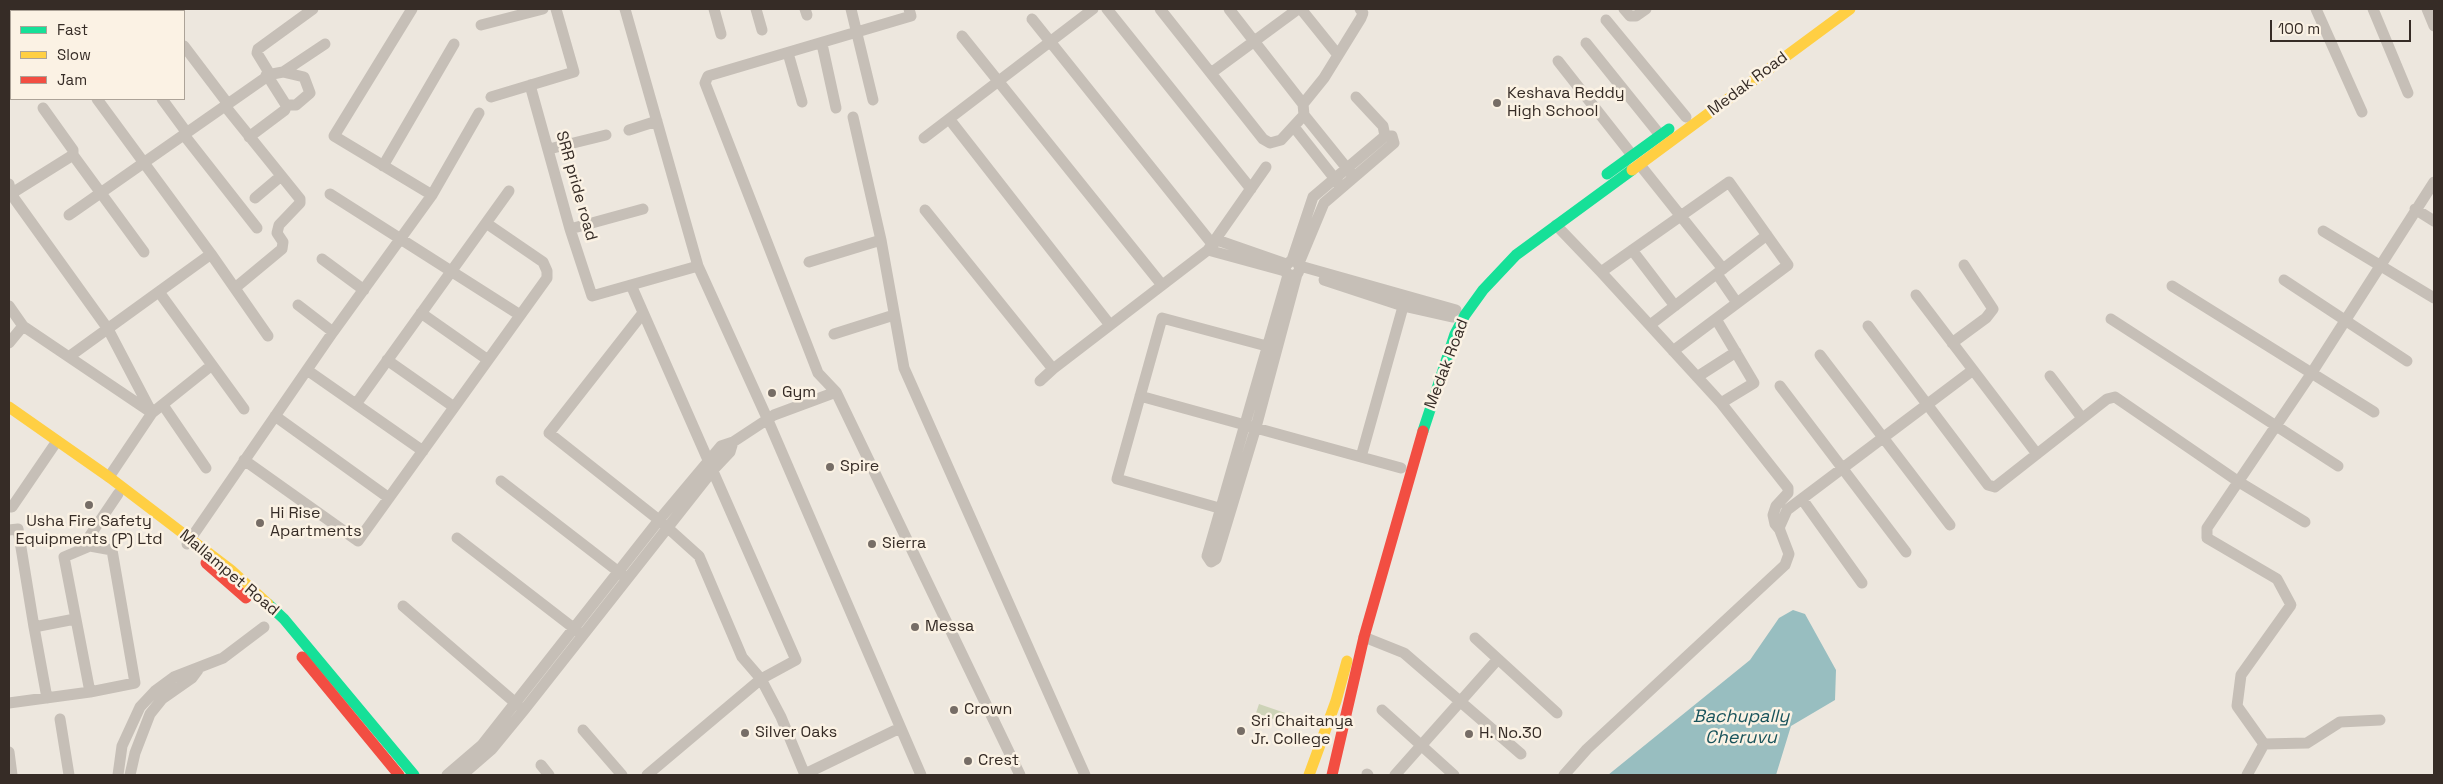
<!DOCTYPE html>
<style>
body{margin:0}
#map{position:relative;width:2443px;height:784px;overflow:hidden;background:#ede7de;font-family:"Space Grotesk",sans-serif}
canvas{display:block}
.frame{position:absolute;inset:0;border:10px solid #362c26;pointer-events:none}
.legend{position:absolute;left:10px;top:10px;width:175px;height:90px;box-sizing:border-box;background:#fbf2e4;border:1px solid #aca398;margin:0;padding:6px 9px;list-style:none;font-size:15px;color:#362c26}
.legend li{display:flex;align-items:center;gap:10px;height:25px}
.legend b{width:25px;border:1px solid #aca398}
.scale{position:absolute;left:2270px;top:20px;width:141px;height:22px;box-sizing:border-box;border:2px solid #362c26;border-top:0;padding-left:6px;font-size:15px;line-height:18px;white-space:nowrap;color:#362c26;-webkit-text-stroke:4px #fbf2e4;paint-order:stroke}
</style>
<div id="map">
<canvas width="2443" height="784"></canvas>
<div class="frame"></div>
<ul class="legend">
<li><b style="height:6px;background:#16e098"></b>Fast</li>
<li><b style="height:6px;background:#ffcf43"></b>Slow</li>
<li><b style="height:6px;background:#f24e42"></b>Jam</li>
</ul>
<div class="scale">100 m</div>
</div>
<script>
const ctx = document.querySelector('canvas').getContext('2d');
ctx.lineJoin = 'round';
function fill(path, color) { ctx.fillStyle = color; ctx.fill(path, 'evenodd'); }
const shape = rows => new Path2D(rows.map(r => 'M' + r).join(''));
function trace(path, color, width, dash) { ctx.strokeStyle = color; ctx.lineWidth = width; ctx.lineCap = dash ? 'butt' : 'round'; ctx.setLineDash(dash || []); ctx.stroke(path); }
function label(font, color, halo, rows, align = 'center') {
  ctx.font = font + ' "Space Grotesk",sans-serif'; ctx.lineWidth = 5; ctx.setLineDash([]); ctx.textBaseline = 'middle'; ctx.strokeStyle = halo; ctx.fillStyle = color; for (const [text, x, y, turn = 0] of rows) {
    ctx.save(); ctx.translate(x, y); ctx.rotate((+turn || 0) * Math.PI / 180); ctx.textAlign = isNaN(turn) ? turn : align; if (halo) ctx.strokeText(text, 0, 0); ctx.fillText(text, 0, 0); ctx.restore();
  }
}
const green = shape([
 [1259,704,1291,715,1288,724,1256,713]
]);
const water = shape([
 [1793,610,1805,614,1836,670,1835,700,1791,726,1776,775,1608,775,1750,660,1779,618]
]);
const street = shape([
 [35,9,36,11],
 [412,9,334,136,432,195],
 [625,9,698,266,767,418,921,775],
 [714,9,721,34],
 [756,9,762,30],
 [805,9,807,15],
 [851,9,873,100],
 [909,9,911,16,708,76,705,83,818,373,836,392,1020,775],
 [1107,9,1251,189],
 [1160,9,1263,139,1270,143,1281,140,1304,115],
 [1229,9,1303,104],
 [1301,9,1338,55],
 [1624,9,1630,16,1636,16,1646,9],
 [2316,9,2362,112],
 [2373,9,2408,93],
 [2427,9,2434,26],
 [85,11,95,9],
 [1032,19,1213,245],
 [1606,20,1686,117],
 [481,25,543,9],
 [962,36,1162,285],
 [9,38,11,37],
 [1586,43,1660,135],
 [822,44,836,108],
 [184,46,228,104],
 [788,53,802,102],
 [1558,61,1632,155],
 [283,72,304,77,310,93,296,105,286,105],
 [1211,73,1298,9],
 [530,85,570,229,592,296,698,266],
 [491,97,574,72,556,9],
 [1356,97,1383,126,1385,136],
 [162,99,187,133],
 [225,106,300,199,300,203,279,225,277,233,283,242,282,249,235,288],
 [853,117,881,240,904,368,1085,775],
 [950,120,1110,325],
 [1294,127,1339,184],
 [629,130,657,121],
 [184,135,257,228],
 [249,137,285,110,286,105,267,75,283,72,325,44],
 [924,138,1093,9],
 [549,149,606,135],
 [73,155,144,252],
 [1640,165,1723,269],
 [383,166,454,44],
 [1354,177,1304,115,1303,104,1324,78,1361,18,1363,13,1360,9],
 [9,184,11,194,108,329,152,413,212,365],
 [330,194,520,315],
 [9,195,73,155,73,150,43,108],
 [255,198,281,176],
 [2415,209,2434,221],
 [925,210,1053,369],
 [69,215,265,78,268,71,257,53,258,49,313,9],
 [1556,225,1601,272,1721,403,1788,488,1788,493,1776,506,1773,515,1775,524,1780,530],
 [570,229,643,209],
 [2323,231,2434,298],
 [1217,240,1286,264],
 [1208,250,1285,271],
 [1632,250,1675,306],
 [211,254,268,336],
 [322,259,364,290],
 [1292,260,1297,262,1300,268,1298,273,1293,276,1286,273,1285,266,1292,260,1313,197,1385,136],
 [809,262,881,240],
 [1299,263,1324,203,1394,143,1392,136,1385,136],
 [1300,266,1456,310],
 [1601,272,1729,182,1788,265,1673,351],
 [1717,274,1737,303],
 [1288,275,1207,556,1211,562,1216,559,1256,427,1297,274],
 [1324,280,1403,306,1452,317],
 [2284,280,2407,361],
 [631,285,796,660,761,679,647,775],
 [2172,286,2374,412],
 [159,292,244,409],
 [1916,295,2037,454,2107,399,2115,397,2239,482,2305,522],
 [298,305,333,332],
 [9,306,23,326,152,413,109,477],
 [421,313,488,360],
 [643,313,549,433,659,520,699,556,742,657,761,679,781,717,805,775],
 [1716,319,1754,383,1721,403],
 [2111,319,2338,466],
 [1650,325,1767,235],
 [1868,326,1988,485,1995,487,2037,454],
 [834,334,894,315],
 [9,343,23,326],
 [1952,343,1986,318,1993,309,1964,265],
 [1820,355,1950,525],
 [70,356,211,254,97,99],
 [387,360,454,407],
 [307,370,423,451],
 [2050,376,2082,418],
 [1697,377,1736,352],
 [1040,381,1053,369,1208,250,1266,167],
 [1780,386,1906,552],
 [1140,396,1361,457,1406,296],
 [356,404,509,191],
 [163,405,206,468],
 [275,416,389,498],
 [1361,457,1401,468],
 [244,460,358,541,547,278,547,271,543,262,486,223],
 [501,481,624,576],
 [1802,499,1862,583],
 [9,507,12,507,57,441],
 [1226,510,1117,479,1162,318,1274,348],
 [9,530,18,529,34,627],
 [457,538,580,633],
 [187,544,333,332,432,195,479,113],
 [403,606,519,706],
 [1364,637,1404,653,1521,754],
 [1475,638,1557,713],
 [90,692,64,557,90,546],
 [47,698,34,627,75,619],
 [9,703,90,692,135,683,112,550,90,546,87,540,118,494],
 [1382,710,1454,775],
 [60,719,69,775],
 [583,730,622,775],
 [2264,744,2237,706,2241,675,2291,605,2277,579,2207,538,2207,528,2311,374,2434,182],
 [9,752,12,775],
 [541,765,549,775],
 [805,774,900,728],
 [1367,774,1368,775],
 [118,775,122,746,140,707,155,691,174,677,223,658,264,627],
 [130,775,135,753,150,714,162,699,192,678,198,670],
 [447,775,482,745,659,520,721,446,733,442,774,415,836,392],
 [462,775,492,749,524,710,713,470,730,452,733,442],
 [1395,775,1498,659],
 [1564,775,1587,749,1785,565,1789,554,1779,528,1787,510,1973,370],
 [2247,775,2264,744,2307,743,2340,722,2380,720]
]);
const fast = shape([
 [1607,174,1669,129],
 [1423,431,1455,334,1465,315,1483,290,1516,255,1632,170],
 [268,604,284,619,414,775]
]);
const slow = shape([
 [1632,170,1850,9],
 [9,407,109,477,231,570,268,604],
 [1309,775,1336,701,1347,661]
]);
const jam = shape([
 [206,563,246,598],
 [302,657,399,775],
 [1332,775,1364,637,1423,431]
]);
const markers = [
 [1497,103,5,"#766d66"],
 [772,393,5,"#766d66"],
 [830,467,5,"#766d66"],
 [89,505,5,"#766d66"],
 [260,523,5,"#766d66"],
 [872,544,5,"#766d66"],
 [915,627,5,"#766d66"],
 [954,710,5,"#766d66"],
 [1241,731,5,"#766d66"],
 [745,733,5,"#766d66"],
 [1469,734,5,"#766d66"],
 [968,761,5,"#766d66"]
];
const streetNames = [
 ["Medak Road",1748,84,-37],
 ["SRR pride road",576,186,74],
 ["Medak Road",1447,364,-69],
 ["Mallampet Road",229,573,40]
];
const poiNames = [
 ["Keshava Reddy",1507,94],
 ["High School",1507,112],
 ["Gym",782,393],
 ["Spire",840,467],
 ["Hi Rise",270,514],
 ["Apartments",270,532],
 ["Usha Fire Safety",89,522,"center"],
 ["Equipments (P) Ltd",89,540,"center"],
 ["Sierra",882,544],
 ["Messa",925,627],
 ["Crown",964,710],
 ["Sri Chaitanya",1251,722],
 ["Jr. College",1251,740],
 ["Silver Oaks",755,733],
 ["H. No.30",1479,734],
 ["Crest",978,761]
];
const waterNames = [
 ["Bachupally",1741,717],
 ["Cheruvu",1741,738]
];
fill(green, '#cdd3b7');
fill(water, '#98bec0');
trace(street, '#c6bfb7', 11);
trace(fast, '#16e098', 11);
trace(slow, '#ffcf43', 11);
trace(jam, '#f24e42', 11);
for (const [x, y, r, color] of markers) { const dot = new Path2D(); dot.arc(x, y, r, 0, 2 * Math.PI); ctx.fillStyle = color; ctx.fill(dot); trace(dot, '#fbf2e4', 2); }
label('16px', '#362c26', '#fbf2e4', streetNames);
label('16px', '#362c26', '#fbf2e4', poiNames, 'left');
label('italic 18px', '#18535b', '#fbf2e4', waterNames);
</script>
